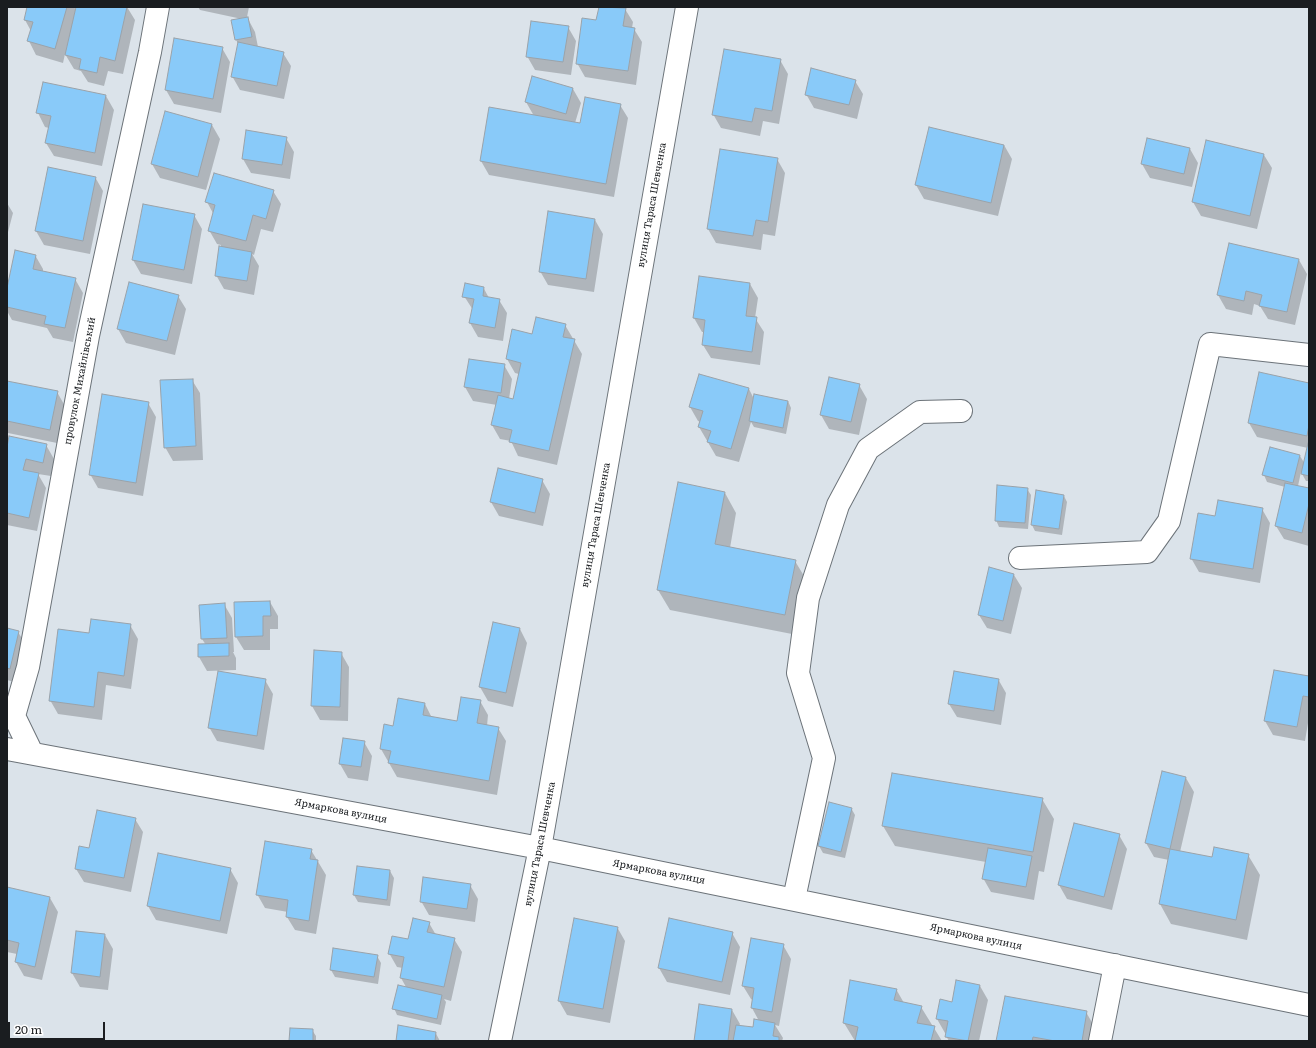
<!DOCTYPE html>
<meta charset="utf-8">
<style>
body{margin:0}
#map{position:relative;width:1316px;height:1048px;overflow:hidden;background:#dbe3ea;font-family:Literata,serif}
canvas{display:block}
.frame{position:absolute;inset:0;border:8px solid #1a1d20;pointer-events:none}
.scale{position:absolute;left:8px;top:1022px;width:97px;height:18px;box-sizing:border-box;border:2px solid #1a1d20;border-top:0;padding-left:5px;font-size:12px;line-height:14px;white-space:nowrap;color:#1a1d20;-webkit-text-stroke:3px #fff;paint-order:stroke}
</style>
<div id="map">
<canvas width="1316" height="1048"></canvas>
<div class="frame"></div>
<div class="scale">20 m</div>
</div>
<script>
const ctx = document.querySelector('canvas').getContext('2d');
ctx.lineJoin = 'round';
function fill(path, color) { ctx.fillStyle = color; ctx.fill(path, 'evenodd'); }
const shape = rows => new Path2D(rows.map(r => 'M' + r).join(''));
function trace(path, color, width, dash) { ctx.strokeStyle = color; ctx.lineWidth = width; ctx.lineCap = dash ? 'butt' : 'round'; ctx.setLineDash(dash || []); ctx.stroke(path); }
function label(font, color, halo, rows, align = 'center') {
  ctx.font = font + ' Literata,serif'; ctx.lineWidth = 4; ctx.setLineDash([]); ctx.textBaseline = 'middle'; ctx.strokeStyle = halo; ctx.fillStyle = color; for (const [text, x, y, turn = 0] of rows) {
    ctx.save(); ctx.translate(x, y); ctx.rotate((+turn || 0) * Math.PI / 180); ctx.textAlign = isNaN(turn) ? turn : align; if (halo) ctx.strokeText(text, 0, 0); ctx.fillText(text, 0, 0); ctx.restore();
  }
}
const shadow = shape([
 [28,7,74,7,76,10,77,7,127,7,135,20,123,74,108,71,104,86,88,82,81,71,74,69,65,54,63,63,36,55,29,41,31,31,25,20],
 [198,7,249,7,247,17,255,32,258,47,283,53,291,66,284,99,240,90,232,76,239,45,236,40,242,19,200,10],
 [600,7,625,9,633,22,632,28,634,29,642,42,636,85,585,77,577,63,597,21],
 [568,27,576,41,571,75,535,70,527,56],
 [222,48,230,62,221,113,174,104,166,90],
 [780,60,788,74,779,124,763,121,760,136,721,128,713,114],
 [532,78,573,89,581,103,575,123,581,124,620,105,628,118,614,197,489,175,481,161,490,108,534,116,526,102],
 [855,81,863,94,857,119,814,108,806,94],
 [106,96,114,110,102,166,54,156,46,143,49,128,45,127,38,113],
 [166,113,212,125,220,139,206,190,160,178,152,164],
 [286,138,294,152,290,179,251,173,243,159],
 [1004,145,1012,159,998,216,924,199,916,185],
 [1190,149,1198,163,1192,187,1150,178,1142,164],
 [1264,155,1272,168,1257,229,1201,216,1193,202],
 [777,159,785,173,775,236,763,234,761,250,716,243,708,229],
 [95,177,103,191,90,254,44,245,36,231],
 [273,191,281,204,273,232,261,229,254,255,252,254,259,266,254,295,224,289,216,275,221,245,217,244,209,230,214,215,207,202],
 [7,203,13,213,7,236],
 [194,215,202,229,192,284,141,274,133,260],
 [595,220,603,234,594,292,548,285,540,271],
 [1230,244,1299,260,1307,274,1295,325,1268,319,1260,306,1254,304,1252,315,1226,309,1218,295],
 [35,255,43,269,43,272,75,279,83,293,73,342,53,338,47,328,12,320,7,311,7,293],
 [700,277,750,284,758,298,755,318,764,332,760,365,711,358,703,345,704,332,702,332,694,318],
 [483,287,489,298,499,300,507,313,503,341,478,337,470,323,473,310,464,296],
 [178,296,186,309,175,355,126,343,118,329],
 [565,325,582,354,557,465,518,456,511,441,500,439,492,425,497,405,473,401,465,387,504,365,512,379,509,399,513,400,519,374,515,373,507,359,533,335],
 [1260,373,1309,384,1309,481,1306,481,1301,472,1298,486,1309,489,1309,546,1284,539,1276,526,1285,487,1267,482,1264,475,1300,456,1305,464,1308,448,1257,437,1249,423],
 [192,380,200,393,203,460,173,461,165,447],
 [859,385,867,399,859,435,829,429,821,415],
 [7,387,57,392,65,406,57,443,8,433,7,431],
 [749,389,754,399,788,401,791,408,786,434,754,427,751,422,739,462,716,456,699,427,701,422,698,421,690,407],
 [148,403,156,417,143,496,98,488,90,474],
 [46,445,54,459,51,476,38,474,46,488,37,531,7,525,7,450],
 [542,480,550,494,543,526,499,516,491,502],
 [1027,489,1031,495,1028,529,999,527,996,520],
 [725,493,736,513,730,548,795,561,807,581,797,635,670,610,658,590],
 [1064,496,1067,502,1062,535,1035,531,1032,525],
 [1262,509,1270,523,1260,583,1199,572,1191,558,1216,518],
 [1014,575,1022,588,1011,634,987,628,979,615],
 [270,602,278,616,278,629,270,629,270,650,244,650,236,637],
 [224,604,232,618,234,652,233,652,236,658,236,670,207,671,199,657,206,645,202,639,201,606],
 [130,625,138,639,131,689,106,685,102,720,58,714,50,700],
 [7,629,18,632,26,645,18,683,7,680],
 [520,629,527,643,513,707,488,701,480,687],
 [315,651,341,653,349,667,348,721,320,720,312,706],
 [1274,671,1309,677,1309,717,1305,741,1273,735,1265,721],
 [998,679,1006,693,1001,725,957,717,949,704],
 [265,680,273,694,264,750,217,741,209,727],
 [480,701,488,715,487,726,498,728,506,741,497,795,397,777,381,749,425,704,432,718,458,722],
 [364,742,372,756,368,781,348,778,340,764],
 [1186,778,1194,792,1180,852,1213,858,1248,855,1260,875,1247,940,1171,924,1160,904,1169,860,1154,857,1146,843],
 [1042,799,1054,819,1044,872,1039,871,1034,900,991,892,983,878,986,862,895,846,883,826],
 [851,808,855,815,845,858,823,853,819,846],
 [135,819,143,832,131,892,84,882,76,869],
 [1119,835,1127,849,1112,910,1067,899,1059,885],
 [311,850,326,875,316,934,295,930,287,917,288,912,265,908,257,894],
 [230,869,238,883,227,934,156,920,148,906],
 [390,871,394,878,390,906,358,902,354,895],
 [470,885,478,899,475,922,429,915,421,901],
 [7,888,50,898,58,912,42,980,24,976,16,962,17,954,7,952],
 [429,923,436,935,454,939,462,952,451,1001,444,999,446,1002,441,1025,397,1015,394,1008,406,987,401,978,403,968,397,967,389,953,409,941],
 [617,927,625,941,610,1023,567,1015,559,1001],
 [732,933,740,947,730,995,667,982,659,968],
 [105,935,113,949,108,990,80,987,72,973],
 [783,945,791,959,779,1026,775,1025,783,1038,782,1041,695,1041,732,1010,740,1024,739,1026,753,1029,759,1021,752,1008,753,1000,751,999,743,986],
 [334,949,377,956,381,963,378,984,335,977,331,970],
 [980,986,988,1000,979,1041,949,1041,946,1036,947,1033,945,1033,937,1019,953,1003],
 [896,989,904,1003,921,1007,942,1041,855,1041,844,1023],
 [1086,1012,1094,1026,1092,1041,997,1041],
 [312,1030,316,1036,316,1041,290,1041],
 [435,1032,440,1041,397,1041]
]);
const building = shape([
 [27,7,67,7,55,49,27,41,33,22,24,20,27,7],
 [76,7,127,7,115,61,100,57,97,73,79,69,81,59,65,55,76,7],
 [599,7,626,8,623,26,635,28,628,71,576,64,582,18,596,20,599,7],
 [248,17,252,37,235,40,231,20,248,17],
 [531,21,569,26,563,62,526,57,531,21],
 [174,38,223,47,213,99,165,90,174,38],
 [238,42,284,52,277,86,231,77,238,42],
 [724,49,781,59,772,111,755,108,752,122,712,115,724,49],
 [811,68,856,80,849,105,805,95,811,68],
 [532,76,573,88,566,114,525,102,532,76],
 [43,82,106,95,95,153,45,143,51,116,36,113,43,82],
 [585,97,621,104,606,184,480,161,489,107,580,123,585,97],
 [165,111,212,124,198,177,151,164,165,111],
 [929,127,1004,145,991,203,915,185,929,127],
 [246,130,287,137,282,165,242,159,246,130],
 [1147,138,1190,148,1184,174,1141,164,1147,138],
 [1206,140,1264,154,1250,216,1192,202,1206,140],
 [720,149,778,158,768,222,756,220,753,236,707,229,720,149],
 [48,167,96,177,83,241,35,231,48,167],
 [214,173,274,190,266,219,253,215,246,241,208,231,215,205,205,202,214,173],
 [143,204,195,214,184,270,132,260,143,204],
 [548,211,595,219,586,279,539,272,548,211],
 [1229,243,1299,259,1287,312,1259,306,1262,295,1246,291,1244,301,1217,295,1229,243],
 [219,246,252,252,247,281,215,276,219,246],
 [15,250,36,255,33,269,76,278,65,328,44,324,46,316,7,307,7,288,15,250],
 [699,276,750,283,746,316,757,317,752,352,702,345,705,320,693,318,699,276],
 [129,282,179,295,167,341,117,329,129,282],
 [465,283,484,287,483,296,500,299,495,328,469,323,474,299,462,297,465,283],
 [536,317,566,324,563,337,575,339,549,451,509,442,512,430,491,425,498,395,513,399,521,363,506,359,512,329,532,334,536,317],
 [469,359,505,364,501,393,464,387,469,359],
 [1259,372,1309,383,1309,425,1307,436,1248,423,1259,372],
 [699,374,749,388,731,449,707,442,711,431,698,427,703,411,689,407,699,374],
 [829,377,860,384,851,422,820,415,829,377],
 [193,379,196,446,164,448,160,380,193,379],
 [7,381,58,391,50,430,7,421,7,381],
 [102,394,149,402,136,483,89,475,102,394],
 [754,394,788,401,783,428,749,421,754,394],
 [9,436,47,444,43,463,26,459,23,470,39,473,29,518,7,513,7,447,9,436],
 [1308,443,1309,443,1309,476,1301,474,1308,443],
 [1270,447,1300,455,1293,483,1262,475,1270,447],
 [498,468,543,479,535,513,490,502,498,468],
 [678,482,725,492,715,544,796,560,785,615,657,590,678,482],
 [1285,483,1309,488,1309,504,1302,533,1275,526,1285,483],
 [997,485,1028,488,1025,523,995,521,997,485],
 [1036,490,1064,495,1059,529,1031,525,1036,490],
 [1218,500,1263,508,1253,569,1190,559,1198,513,1215,516,1218,500],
 [989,567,1014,574,1003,621,978,615,989,567],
 [270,601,271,616,263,616,263,636,235,637,234,602,270,601],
 [225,603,227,638,201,639,199,605,225,603],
 [91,619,131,624,124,676,98,672,94,707,49,701,58,629,89,633,91,619],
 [493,622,520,628,506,693,479,687,493,622],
 [7,628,19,631,10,669,7,668,7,628],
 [229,643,229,656,198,657,198,644,229,643],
 [314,650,342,652,340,707,311,706,314,650],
 [1274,670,1309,676,1309,697,1303,696,1297,727,1264,721,1274,670],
 [218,671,266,679,257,736,208,728,218,671],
 [954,671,999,679,994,711,948,704,954,671],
 [461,697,481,700,477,723,499,727,489,781,388,763,391,751,380,749,384,724,393,726,398,698,425,703,423,715,457,721,461,697],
 [343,738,365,741,361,767,339,764,343,738],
 [1162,771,1186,777,1170,849,1145,843,1162,771],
 [892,773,1043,798,1033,852,882,826,892,773],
 [829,802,852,808,841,852,818,846,829,802],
 [97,810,136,818,124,878,75,869,79,846,89,848,97,810],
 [1074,823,1120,834,1104,897,1058,885,1074,823],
 [265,841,312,849,310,859,318,860,309,921,286,917,288,900,256,895,265,841],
 [1214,847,1249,854,1236,920,1159,904,1170,849,1212,857,1214,847],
 [988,848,1032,856,1026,887,982,879,988,848],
 [158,853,231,868,220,921,147,906,158,853],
 [357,866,390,870,387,900,353,895,357,866],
 [423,877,471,884,467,909,420,902,423,877],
 [7,887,50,897,35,967,15,962,19,943,7,940,7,887],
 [413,918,430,922,427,932,455,938,444,987,400,978,404,957,388,954,392,936,408,939,413,918],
 [574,918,618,927,603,1009,558,1001,574,918],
 [669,918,733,932,722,982,658,968,669,918],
 [76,931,105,934,100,977,71,973,76,931],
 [751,938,784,944,772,1012,751,1008,754,988,742,986,751,938],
 [333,948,378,955,374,977,330,970,333,948],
 [850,980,897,989,894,1000,922,1006,917,1023,935,1026,931,1041,855,1041,858,1027,843,1023,850,980],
 [956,980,980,985,968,1041,945,1037,948,1021,936,1019,940,999,952,1002,956,980],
 [398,985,442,995,437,1019,392,1009,398,985],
 [1005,996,1087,1011,1082,1041,1055,1041,1033,1037,1032,1041,996,1041,1005,996],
 [699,1004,732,1009,728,1041,694,1041,699,1004],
 [754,1019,775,1023,773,1036,779,1037,779,1041,733,1041,736,1025,753,1027,754,1019],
 [398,1025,436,1032,435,1041,396,1041,398,1025],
 [290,1028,313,1029,313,1041,289,1041,290,1028]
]);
const minor = shape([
 [1020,558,1147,552,1169,521,1210,344,1309,355],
 [7,749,540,848,1309,1005],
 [32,753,14,716,28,667,88,336,150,52,158,7],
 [794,899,824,758,798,673,808,598,838,505,868,449,920,412,961,411],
 [500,1041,540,848,687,7],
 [1100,1041,1115,965]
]);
const streetNames = [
 ["вулиця Тараса Шевченка",652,205,-80],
 ["провулок Михайлівський",80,381,-79],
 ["вулиця Тараса Шевченка",596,525,-80],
 ["Ярмаркова вулиця",341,811,11],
 ["вулиця Тараса Шевченка",540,844,-79],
 ["Ярмаркова вулиця",659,872,11],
 ["Ярмаркова вулиця",976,937,12]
];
fill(shadow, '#0003');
fill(building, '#89caf9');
trace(building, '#9aa2a9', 1);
trace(minor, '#6c7379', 24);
trace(minor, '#fff', 22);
label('10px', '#1a1d20', '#fff', streetNames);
</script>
